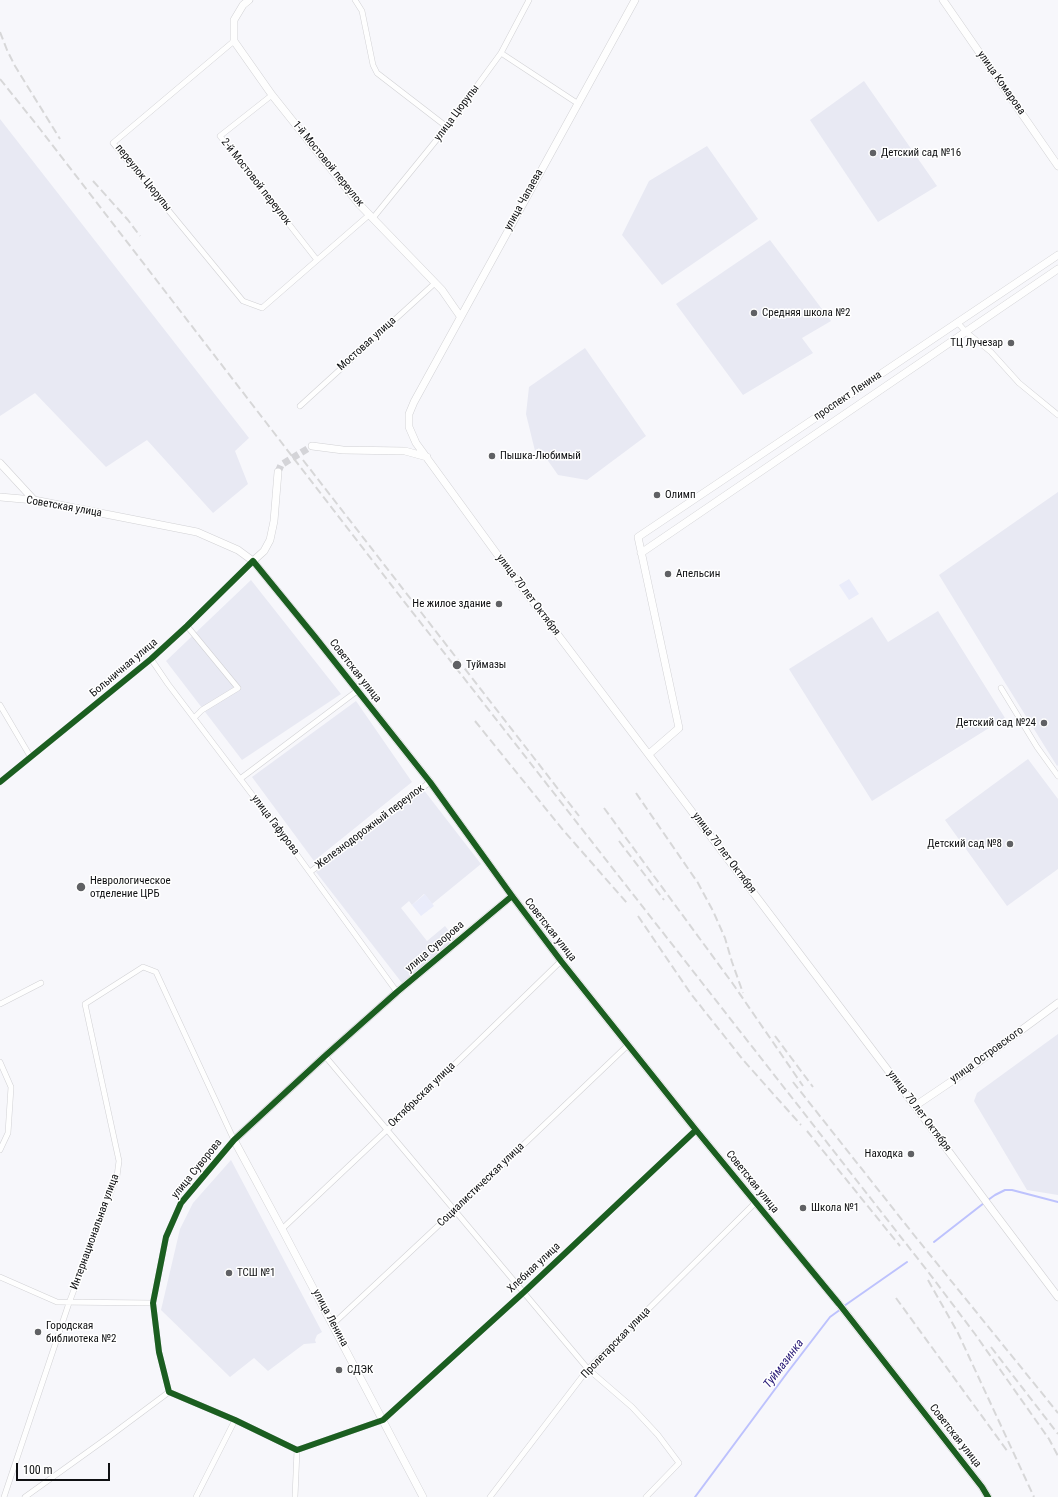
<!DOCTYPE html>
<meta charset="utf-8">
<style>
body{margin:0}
#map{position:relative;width:1058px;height:1497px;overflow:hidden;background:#f7f7fb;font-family:"Roboto Condensed",sans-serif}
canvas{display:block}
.scale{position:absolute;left:16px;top:1463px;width:94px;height:18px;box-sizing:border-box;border:2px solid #0f1012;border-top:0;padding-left:5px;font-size:12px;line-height:14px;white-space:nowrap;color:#0f1012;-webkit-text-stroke:3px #fff;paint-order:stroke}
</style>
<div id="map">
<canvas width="1058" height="1497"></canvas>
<div class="scale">100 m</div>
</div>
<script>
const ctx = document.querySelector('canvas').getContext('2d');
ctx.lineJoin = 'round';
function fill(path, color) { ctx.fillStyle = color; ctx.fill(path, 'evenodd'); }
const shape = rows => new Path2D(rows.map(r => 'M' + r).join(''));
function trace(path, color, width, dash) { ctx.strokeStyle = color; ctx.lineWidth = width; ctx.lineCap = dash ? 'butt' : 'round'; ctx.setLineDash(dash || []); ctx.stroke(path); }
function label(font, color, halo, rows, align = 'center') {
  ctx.font = font + ' "Roboto Condensed",sans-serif'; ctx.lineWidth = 3; ctx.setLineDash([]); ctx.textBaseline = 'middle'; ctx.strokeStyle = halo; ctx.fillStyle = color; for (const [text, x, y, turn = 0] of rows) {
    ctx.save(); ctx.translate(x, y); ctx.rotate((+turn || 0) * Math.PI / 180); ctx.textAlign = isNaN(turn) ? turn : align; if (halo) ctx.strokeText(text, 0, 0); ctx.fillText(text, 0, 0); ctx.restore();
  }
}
const built = shape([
 [864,81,937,186,878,222,810,120],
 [0,119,249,438,235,451,248,484,213,513,147,440,106,467,35,393,0,416],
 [707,146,758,219,662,285,622,235,649,181],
 [770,240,831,321,802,338,813,353,743,395,676,304],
 [585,348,646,436,587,480,558,475,539,448,535,451,526,414,529,387],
 [1058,492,1058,765,1057,766,1004,681,939,575],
 [251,580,341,694,242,760,166,661],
 [938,611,1005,718,872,801,789,669,872,617,888,642],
 [356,701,412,782,314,861,252,777],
 [1028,759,1058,799,1058,869,1007,906,945,820],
 [423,789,481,864,432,904,424,894,412,905,409,901,401,908,427,941,445,926,455,939,402,983,316,872],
 [1058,1034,1058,1195,1027,1190,974,1101,977,1093],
 [231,1160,322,1332,317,1335,315,1340,316,1343,304,1344,268,1371,254,1358,230,1377,161,1310,180,1229,193,1203]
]);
const green = shape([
 [849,579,859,594,849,600,839,585],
 [425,894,434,906,421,916,412,905]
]);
const stream = shape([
 [988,1200,995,1195,1005,1190,1012,1190,1058,1202],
 [934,1242,984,1203],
 [844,1306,907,1262],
 [695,1497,787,1373,830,1317,841,1309]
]);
const secondaryTunnel = shape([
 [278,472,281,465,312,446]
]);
const street = shape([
 [355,0,362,11,373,65,377,73,447,127],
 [234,41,113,143,243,301,262,308,369,215],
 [501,53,577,103],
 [272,95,220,136,317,260],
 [373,218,447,127,501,53,529,0],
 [958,323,966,332,991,352,1019,383,1058,415],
 [300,406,435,283],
 [187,626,238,688,202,710,194,718],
 [151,659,168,684,279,830,397,992],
 [1001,688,1037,747,1058,776],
 [0,705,30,756],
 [240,779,357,691],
 [0,782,151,659,187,626,253,561],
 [310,872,430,782],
 [0,1004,41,983],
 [325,1056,588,1369,632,1407,658,1435,679,1463,646,1497],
 [0,1062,11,1087,8,1133,0,1150],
 [282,1229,387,1130,561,961],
 [0,1277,57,1302,153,1303],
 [333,1324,455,1210,628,1045],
 [4,1497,69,1303,117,1176,119,1161,85,1004,143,967,156,972,234,1140,181,1203,166,1237,153,1303,159,1352,169,1392,235,1420,297,1450,383,1420,524,1292,696,1130],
 [25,1497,110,1436,169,1392],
 [196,1497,235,1420],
 [295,1497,297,1450],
 [490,1497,588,1369,756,1202]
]);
const secondary = shape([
 [249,0,243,5,234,20,234,41,272,95,359,204,442,290,460,316],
 [635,0,414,402,409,414,409,427,416,443,505,565,915,1106,993,1211,1058,1297],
 [943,0,1058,166],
 [312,446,343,450,405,451,427,457],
 [0,463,34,500],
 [0,497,34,500,197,532,238,550,253,561,315,637,430,782,512,896,561,961,696,1130,839,1304,982,1487,988,1497],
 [641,553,1058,269],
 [253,561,264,551,270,540,274,521,278,472],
 [649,754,679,728,638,537,1058,255],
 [915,1106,958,1077,1058,1003],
 [423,1497,282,1229,234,1140,325,1056,397,992,512,896]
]);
const rail = shape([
 [0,32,7,50,15,66,60,139],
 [0,79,40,129,399,595,929,1273,975,1334,1049,1439,1058,1456],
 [93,181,128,220,140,236],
 [303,460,579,816],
 [475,721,563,830,627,903],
 [636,793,698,883,713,911,725,938,732,962,743,993],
 [604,808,733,984,803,1086],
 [619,841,664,900],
 [638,916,691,994,744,1061,801,1125],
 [775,1036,813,1087],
 [793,1082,914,1235,1058,1413],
 [807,1131,900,1246],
 [928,1280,958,1333,1034,1497],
 [896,1298,1008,1452],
 [991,1347,1058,1434]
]);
const cycleway = shape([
 [0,782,151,659,187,626,253,561,315,637,430,782,512,896,561,961,696,1130,839,1304,982,1487,988,1497],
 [512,896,397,992,325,1056,234,1140,181,1203,166,1237,153,1303,159,1352,169,1392,235,1420,297,1450,383,1420,524,1292,696,1130]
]);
const markers = [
 [873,153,4,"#606164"],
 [754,313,4,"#606164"],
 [1011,343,4,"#606164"],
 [492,456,4,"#606164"],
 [657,495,4,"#606164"],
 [668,574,4,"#606164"],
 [499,604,4,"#606164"],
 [457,665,5,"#606164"],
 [1044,723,4,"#606164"],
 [1010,844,4,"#606164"],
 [81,887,5,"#606164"],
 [911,1154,4,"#606164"],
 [803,1208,4,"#606164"],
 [229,1273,4,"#606164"],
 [38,1332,4,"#606164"],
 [339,1370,4,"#606164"]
];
const streetNames = [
 ["улица Комарова",1001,83,55],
 ["улица Цюрупы",457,113,-53],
 ["1-й Мостовой переулок",328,164,51],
 ["переулок Цюрупы",143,178,51],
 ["2-й Мостовой переулок",256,182,52],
 ["улица Чапаева",524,200,-61],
 ["Мостовая улица",367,344,-42],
 ["проспект Ленина",848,396,-34],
 ["Советская улица",64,507,10],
 ["улица 70 лет Октября",528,595,53],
 ["Больничная улица",124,668,-40],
 ["Советская улица",355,671,52],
 ["улица Гафурова",275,825,53],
 ["Железнодорожный переулок",370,827,-37],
 ["улица 70 лет Октября",724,853,53],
 ["Советская улица",550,930,52],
 ["улица Суворова",435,947,-40],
 ["улица Островского",987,1055,-36],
 ["Октябрьская улица",422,1095,-44],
 ["улица 70 лет Октября",919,1111,53],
 ["улица Суворова",197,1169,-51],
 ["Советская улица",752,1182,51],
 ["Социалистическая улица",481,1185,-44],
 ["Интернациональная улица",95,1232,-70],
 ["Хлебная улица",534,1268,-43],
 ["улица Ленина",330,1318,62],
 ["Пролетарская улица",616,1343,-46],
 ["Советская улица",955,1436,52]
];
const poiNames = [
 ["Детский сад №16",881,153],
 ["Средняя школа №2",762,313],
 ["ТЦ Лучезар",1003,343,"right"],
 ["Пышка-Любимый",500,456],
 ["Олимп",665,495],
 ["Апельсин",676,574],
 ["Не жилое здание",491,604,"right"],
 ["Туймазы",466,665],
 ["Детский сад №24",1036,723,"right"],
 ["Детский сад №8",1002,844,"right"],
 ["Неврологическое",90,881],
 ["отделение ЦРБ",90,894],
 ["Находка",903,1154,"right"],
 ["Школа №1",811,1208],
 ["ТСШ №1",237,1273],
 ["Городская",46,1326],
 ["библиотека №2",46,1339],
 ["СДЭК",347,1370]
];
const waterNames = [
 ["Туймазинка",784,1364,-53]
];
fill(built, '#e8e9f3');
fill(green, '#eaecfa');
trace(stream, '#bdc2fd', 2);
trace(secondaryTunnel, '#d4d4d8', 7, [7, 3.5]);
trace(street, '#d1d1d4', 6);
trace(secondary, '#d1d1d4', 8);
trace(street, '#fefefe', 5);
trace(secondary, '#fefefe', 7);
trace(rail, '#d7d7d8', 2, [8, 4]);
trace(cycleway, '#1b5e20', 6);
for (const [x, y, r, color] of markers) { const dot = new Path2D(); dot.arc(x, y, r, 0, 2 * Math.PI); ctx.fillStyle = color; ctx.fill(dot); trace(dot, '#fff', 1.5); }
label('11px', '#0f1012', '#fff', streetNames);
label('11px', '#0f1012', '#fff', poiNames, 'left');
label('italic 12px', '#261875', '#fff', waterNames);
</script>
